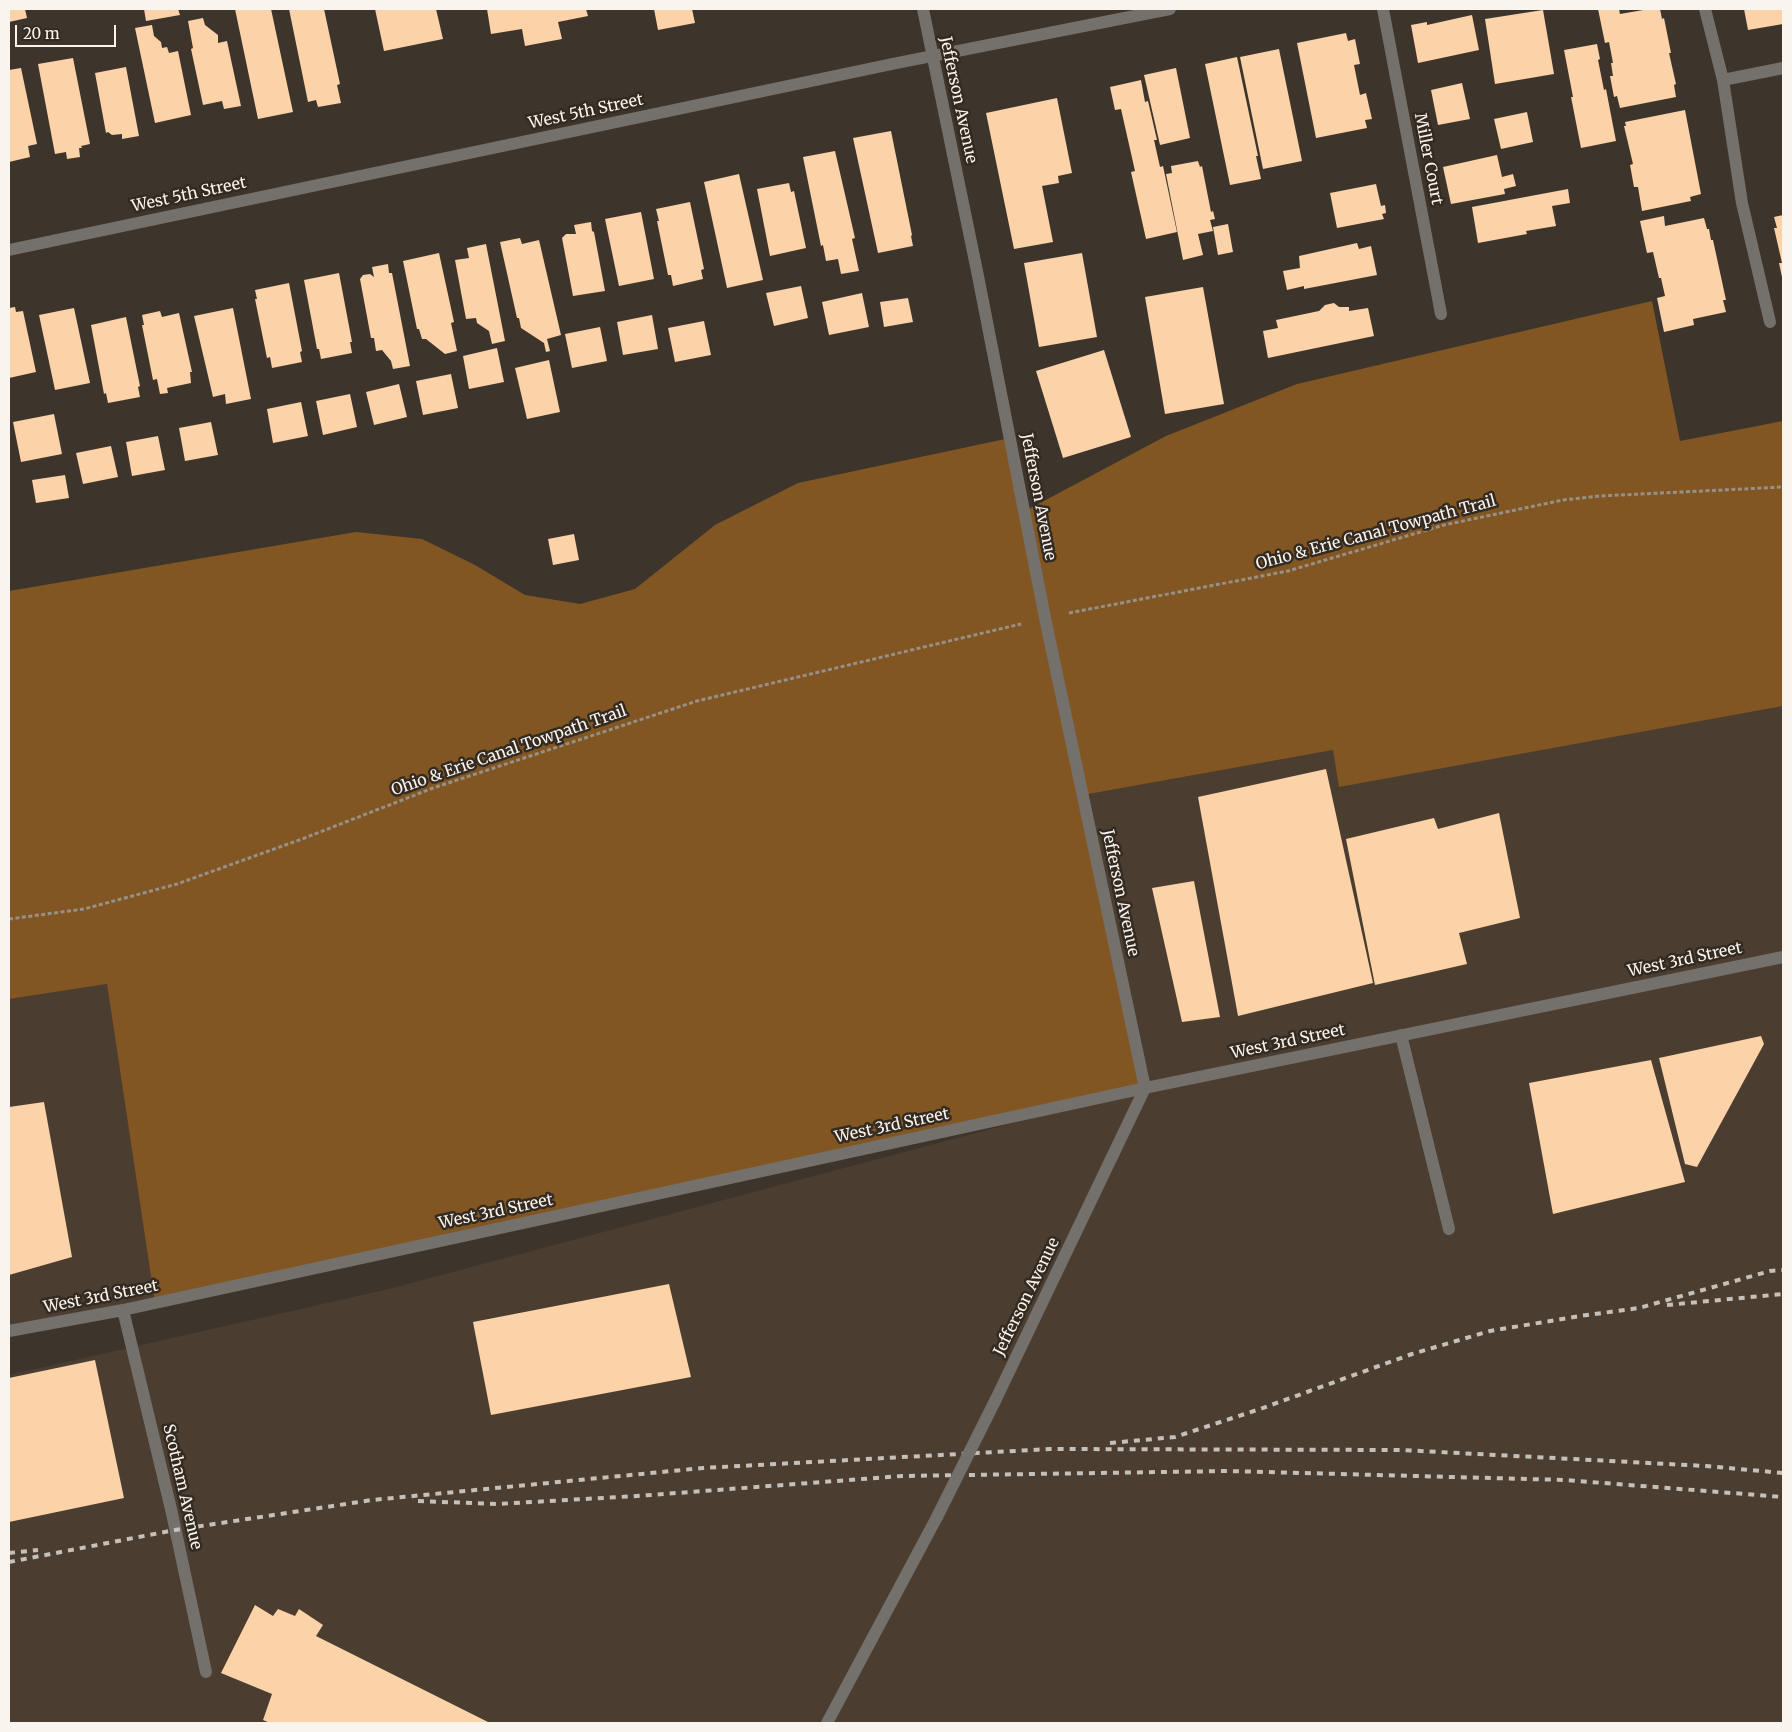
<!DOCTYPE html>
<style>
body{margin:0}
#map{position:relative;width:1792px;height:1732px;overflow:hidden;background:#3d352c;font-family:Merriweather,serif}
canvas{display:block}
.frame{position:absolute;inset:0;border:10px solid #f9f4ee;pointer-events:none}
.scale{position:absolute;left:15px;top:25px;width:101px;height:22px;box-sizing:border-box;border:2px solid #f9f4ee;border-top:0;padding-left:6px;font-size:15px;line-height:18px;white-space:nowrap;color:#f9f4ee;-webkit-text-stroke:4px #332b22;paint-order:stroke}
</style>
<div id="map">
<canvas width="1792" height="1732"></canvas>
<div class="frame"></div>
<div class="scale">20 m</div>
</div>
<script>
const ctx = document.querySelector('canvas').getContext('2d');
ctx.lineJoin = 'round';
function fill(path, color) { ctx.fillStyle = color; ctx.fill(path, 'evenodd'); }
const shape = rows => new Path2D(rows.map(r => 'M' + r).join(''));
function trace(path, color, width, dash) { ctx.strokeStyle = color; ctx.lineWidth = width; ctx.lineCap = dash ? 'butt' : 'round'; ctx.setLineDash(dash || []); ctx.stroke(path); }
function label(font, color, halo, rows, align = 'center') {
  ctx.font = font + ' Merriweather,serif'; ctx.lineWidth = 5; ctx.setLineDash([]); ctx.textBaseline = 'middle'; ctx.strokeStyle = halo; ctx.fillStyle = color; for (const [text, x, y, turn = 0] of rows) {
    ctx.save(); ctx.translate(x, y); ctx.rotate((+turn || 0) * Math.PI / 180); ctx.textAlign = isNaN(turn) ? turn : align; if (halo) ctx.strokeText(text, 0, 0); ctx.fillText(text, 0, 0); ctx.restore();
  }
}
const built = shape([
 [1783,706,1783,1723,9,1723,9,1375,389,1289,1145,1088,1083,795,1333,750,1340,786],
 [107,984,155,1303,9,1331,9,999]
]);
const green = shape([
 [1652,301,1680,441,1783,421,1783,706,1339,787,1333,750,1083,795,1145,1088,155,1303,107,984,9,999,9,591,356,532,422,539,475,565,525,595,580,604,635,589,715,525,798,483,1010,438,1025,511,1166,436,1297,384]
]);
const building = shape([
 [9,9,25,9,27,18,9,22],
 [144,9,178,9,180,15,146,21],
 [235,9,271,9,293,112,258,119],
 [289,9,324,9,340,84,337,85,341,103,318,107,316,100,308,102],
 [375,9,436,9,443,39,384,51],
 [487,9,586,9,588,16,558,22,562,39,525,46,522,29,491,34],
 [654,9,692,9,695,23,658,30],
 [1598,9,1619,9,1620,14,1649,9,1660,9,1662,19,1664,18,1671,53,1669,53,1676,84,1674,85,1676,97,1620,108,1617,96,1614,97,1610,76,1613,76,1611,63,1613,63,1609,42,1605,43],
 [1744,9,1783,9,1783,24,1748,30],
 [1543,10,1554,74,1495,84,1485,19],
 [1472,15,1479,50,1418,63,1411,25,1427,22,1427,25],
 [203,18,205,25,218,35,218,43,227,41,241,106,224,109,222,101,203,105,191,49,193,48,188,21],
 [152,25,154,36,161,42,162,48,167,47,169,53,178,51,191,115,155,123,135,28],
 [1346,33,1348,41,1355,39,1360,64,1354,65,1360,95,1366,93,1372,119,1365,120,1367,128,1316,138,1297,43],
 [1597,44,1600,59,1598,60,1604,90,1606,89,1616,141,1581,148,1571,97,1573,97,1564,50],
 [1279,49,1302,161,1263,169,1240,57],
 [1237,57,1258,156,1256,156,1261,179,1230,185,1205,64],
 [73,58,90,144,81,146,82,148,79,148,80,157,67,159,66,152,55,154,38,64],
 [126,67,139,136,122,139,122,134,112,135,108,132,106,133,95,73],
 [21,68,37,144,28,146,30,157,9,162,9,70],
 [1176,68,1190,138,1160,145,1144,75],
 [1141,80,1145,102,1148,101,1157,140,1154,140,1160,167,1163,166,1177,232,1146,239,1131,172,1135,171,1121,109,1115,110,1110,87],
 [1462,83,1470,119,1438,125,1431,90],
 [1057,98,1072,173,1058,176,1059,183,1042,186,1053,242,1014,249,986,113],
 [1685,110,1701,194,1690,197,1691,201,1642,211,1638,187,1634,187,1630,165,1633,164,1624,126,1626,126,1625,122],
 [1527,112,1533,142,1501,149,1494,119],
 [891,131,912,235,911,236,913,246,878,253,853,138],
 [835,151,855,238,852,239,859,271,841,274,838,259,826,261,823,245,821,246,803,157],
 [1497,155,1502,177,1513,174,1516,186,1504,189,1505,194,1451,204,1443,167],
 [1198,161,1200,167,1202,166,1211,212,1213,211,1215,219,1210,220,1213,231,1198,234,1203,255,1183,260,1166,174,1172,173,1171,166],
 [739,174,763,280,727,288,704,182],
 [789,183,791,192,794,191,806,248,770,256,757,189],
 [1376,184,1381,206,1385,205,1386,213,1382,214,1384,219,1337,228,1330,193],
 [1568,189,1570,203,1552,206,1556,226,1526,231,1527,234,1478,243,1472,207],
 [690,202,704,269,701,270,703,279,673,286,671,275,668,275,657,221,659,221,656,209],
 [641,212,654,279,619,286,605,219],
 [1783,215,1783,277,1782,277,1779,263,1782,263,1774,228,1777,228,1774,217],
 [1664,216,1665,226,1704,218,1707,229,1709,229,1711,240,1713,240,1726,300,1723,300,1726,312,1693,319,1694,325,1664,332,1657,298,1665,296,1661,278,1659,278,1653,252,1647,253,1640,221],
 [591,222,592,231,594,232,605,291,573,296,562,238,566,234,576,234,574,225],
 [1228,224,1233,252,1218,255,1213,227],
 [520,238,522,244,539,240,561,335,547,339,550,351,546,352,544,343,521,328,519,318,517,318,500,242],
 [1357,243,1359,249,1371,246,1377,275,1304,289,1304,286,1287,290,1283,271,1300,268,1299,256],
 [486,244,505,341,492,344,489,331,477,323,476,318,466,319,455,260,469,258,467,248],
 [439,253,454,322,451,323,457,351,445,354,426,339,422,339,419,329,417,329,403,261],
 [1082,253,1097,337,1039,347,1024,263],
 [388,264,389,273,392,273,410,366,393,369,391,361,382,350,376,351,374,338,371,338,360,279,363,275,370,274,374,277,372,267],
 [339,273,352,342,350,342,352,353,321,359,319,349,317,349,304,280],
 [289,283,302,351,300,352,302,362,272,368,270,357,267,358,255,299,257,299,255,290],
 [801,286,808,318,774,326,766,293],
 [1203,287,1224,404,1165,414,1145,297],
 [862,293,869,327,829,335,822,302],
 [908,298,913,322,884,327,880,302],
 [1334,303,1339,307,1349,307,1349,311,1368,308,1374,336,1268,358,1263,331,1278,328,1276,320,1319,311,1325,305],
 [15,307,16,312,23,311,36,372,9,378,9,308],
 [74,308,90,383,55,390,39,315],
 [233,308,251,399,226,404,225,394,213,397,194,316],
 [160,311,162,317,179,313,192,372,190,372,191,383,167,388,168,393,160,394,157,379,153,380,142,325,144,325,142,315],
 [652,315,658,349,623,355,617,322],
 [126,317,140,386,138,387,140,397,108,403,106,393,104,394,91,325],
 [704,321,711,355,675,362,668,328],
 [600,327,607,361,572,368,565,334],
 [497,348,504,382,469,389,463,356],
 [1104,350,1131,437,1063,458,1036,371],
 [549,360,560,412,527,419,515,368],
 [451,374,458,408,423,415,416,381],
 [399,384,407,417,374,425,366,392],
 [350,394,357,427,323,435,316,401],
 [301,402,308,436,273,443,267,409],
 [54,414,62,454,21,462,13,422],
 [211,422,218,455,185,461,179,428],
 [158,436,165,470,132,476,126,442],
 [111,446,118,477,83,484,76,453],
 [65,475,69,498,36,503,32,480],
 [574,534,579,560,553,565,548,539],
 [1326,769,1373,983,1238,1016,1198,797],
 [1499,813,1520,918,1459,933,1467,964,1375,985,1346,839,1434,818,1438,829],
 [1194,881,1220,1017,1182,1022,1152,888],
 [1761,1036,1764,1044,1697,1167,1685,1164,1659,1058],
 [1651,1060,1685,1182,1553,1214,1529,1083],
 [44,1102,72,1257,9,1275,9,1107],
 [669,1284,691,1377,491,1415,473,1322],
 [95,1360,124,1498,9,1522,9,1378],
 [255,1605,273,1616,278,1609,295,1616,299,1609,323,1625,316,1636,490,1723,270,1723,263,1720,272,1694,221,1673]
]);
const path = shape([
 [1069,613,1288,571,1444,525,1563,500,1600,496,1783,487],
 [9,919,84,909,177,884,302,839,433,788,697,701,1021,624]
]);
const minor = shape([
 [923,9,978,276,1045,618,1145,1088,996,1399],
 [1383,9,1441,314],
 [1705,9,1723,80,1783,68],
 [1723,80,1742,203,1770,322],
 [9,250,892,64,1170,9],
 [1401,1035,1449,1229],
 [123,1310,171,1509,206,1672],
 [9,1331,123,1310,1145,1088,1783,957],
 [827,1723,937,1517]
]);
const rail = shape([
 [1667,1305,1783,1294],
 [1110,1443,1175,1437,1260,1409,1412,1354,1490,1331,1580,1316,1639,1308,1770,1271,1783,1270],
 [418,1501,497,1504,637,1496,902,1476,1228,1471,1565,1480,1783,1497],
 [9,1553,38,1550],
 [9,1562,175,1530,372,1500,703,1468,1050,1449,1401,1450,1706,1466,1783,1473]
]);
const minorBridge = shape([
 [937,1517,996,1399]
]);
const streetNames = [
 ["Jefferson Avenue",958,100,78],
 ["West 5th Street",586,112,-12],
 ["Miller Court",1428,159,79],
 ["West 5th Street",189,195,-12],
 ["Jefferson Avenue",1038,497,79],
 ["Ohio & Erie Canal Towpath Trail",1376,533,-15],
 ["Ohio & Erie Canal Towpath Trail",509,751,-19],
 ["Jefferson Avenue",1120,893,78],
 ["West 3rd Street",1685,960,-12],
 ["West 3rd Street",1288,1042,-12],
 ["West 3rd Street",892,1126,-12],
 ["West 3rd Street",496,1212,-12],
 ["West 3rd Street",101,1297,-11],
 ["Jefferson Avenue",1027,1297,-64],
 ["Scotham Avenue",182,1487,77]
];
fill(built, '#4b3e30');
fill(green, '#825622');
fill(building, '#fcd2a8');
trace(path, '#969088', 3, [4, 2.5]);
trace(minor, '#74706c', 12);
trace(rail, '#c5c0b9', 4, [6, 6]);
trace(minorBridge, '#74706c', 12);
label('16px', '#f9f4ee', '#332b22', streetNames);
</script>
